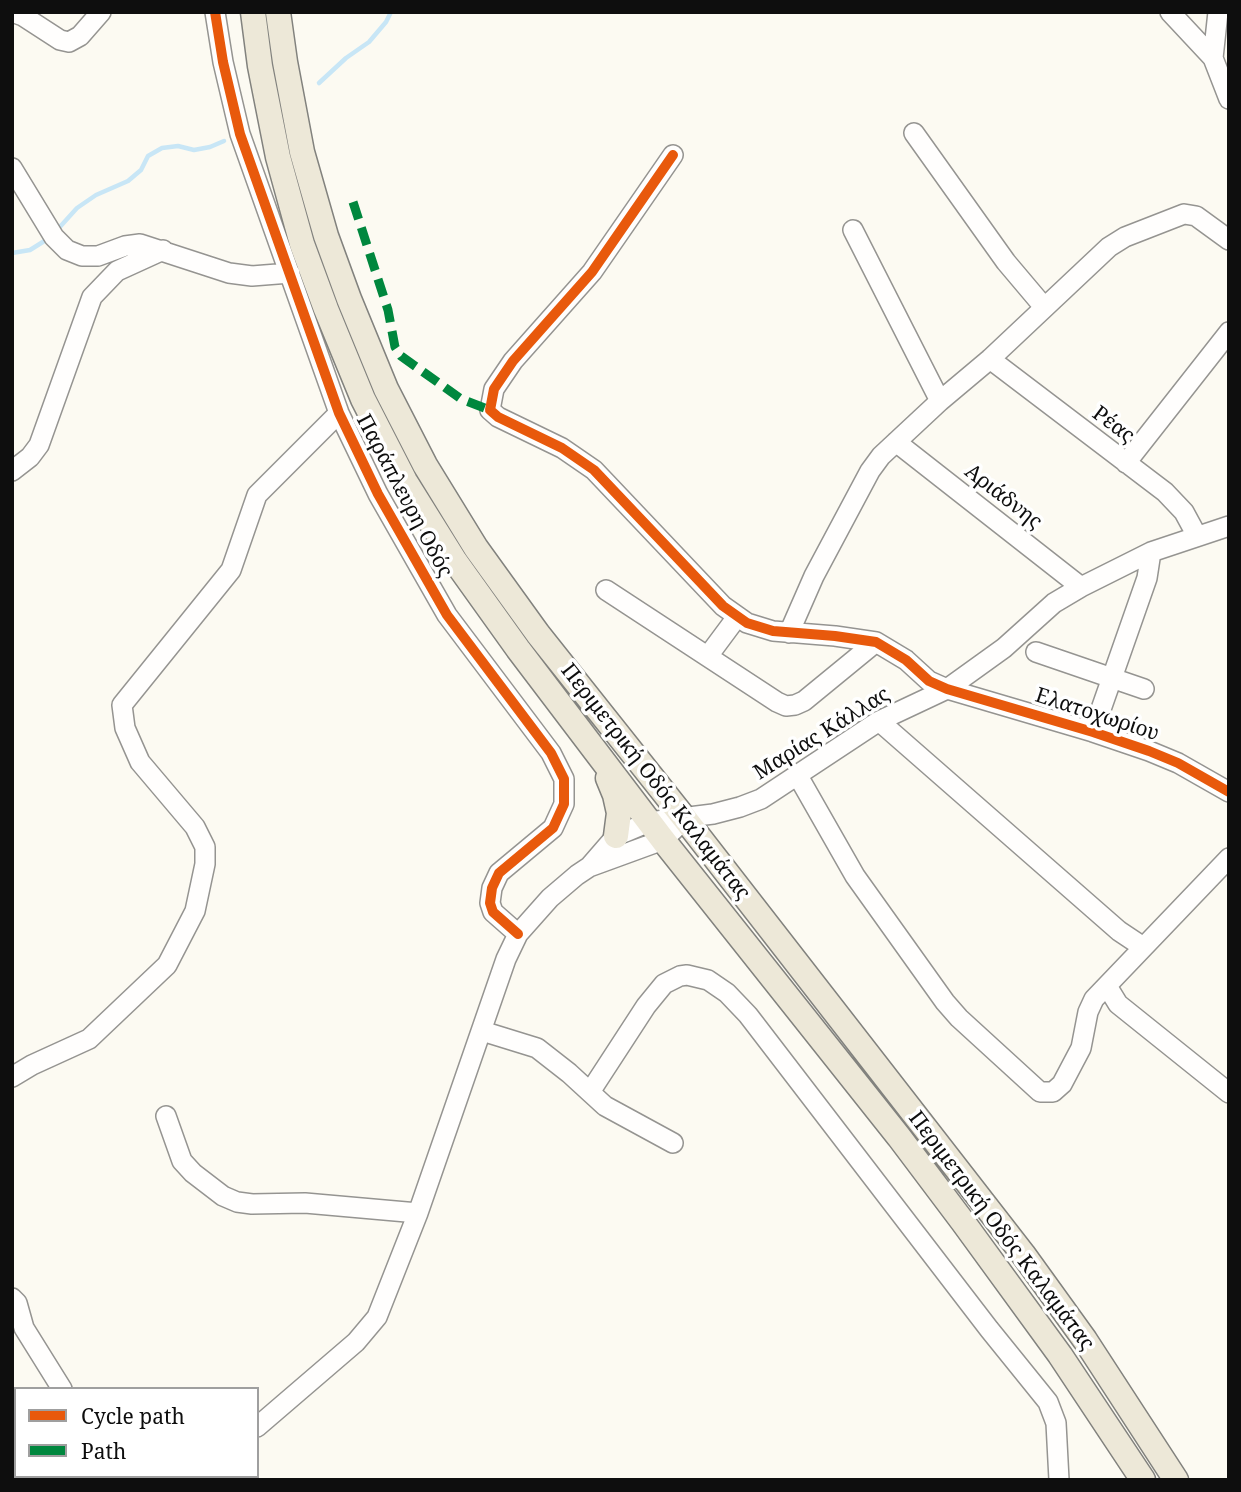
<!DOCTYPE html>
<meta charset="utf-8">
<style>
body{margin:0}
#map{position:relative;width:1241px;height:1492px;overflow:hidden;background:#fcfaf2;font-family:"Noto Serif",serif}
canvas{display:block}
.frame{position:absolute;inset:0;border:14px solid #0e0e0e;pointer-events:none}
.legend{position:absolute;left:14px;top:1387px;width:245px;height:91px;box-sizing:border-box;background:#fff;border:2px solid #9f9f9f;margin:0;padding:9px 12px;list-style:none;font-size:21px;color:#0e0e0e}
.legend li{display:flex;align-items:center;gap:14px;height:35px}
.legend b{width:35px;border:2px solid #9f9f9f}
</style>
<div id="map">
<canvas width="1241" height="1492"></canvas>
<div class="frame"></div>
<ul class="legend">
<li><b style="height:9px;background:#e8590c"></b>Cycle path</li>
<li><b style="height:9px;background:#00873e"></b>Path</li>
</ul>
</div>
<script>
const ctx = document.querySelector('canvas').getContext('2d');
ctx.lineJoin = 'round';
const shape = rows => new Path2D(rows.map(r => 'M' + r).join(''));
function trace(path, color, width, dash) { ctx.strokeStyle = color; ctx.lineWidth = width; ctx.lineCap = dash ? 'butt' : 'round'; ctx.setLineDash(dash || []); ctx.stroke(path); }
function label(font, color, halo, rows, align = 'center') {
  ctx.font = font + ' "Noto Serif",serif'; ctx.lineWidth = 7; ctx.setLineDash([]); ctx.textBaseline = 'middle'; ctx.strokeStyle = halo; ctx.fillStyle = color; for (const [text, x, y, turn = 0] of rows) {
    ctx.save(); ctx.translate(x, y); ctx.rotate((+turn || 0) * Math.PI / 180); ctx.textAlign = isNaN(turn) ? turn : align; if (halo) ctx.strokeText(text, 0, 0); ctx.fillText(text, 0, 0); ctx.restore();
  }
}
const stream = shape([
 [319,83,346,58,369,42,386,22,391,12],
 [58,229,77,208,96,195,128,181,141,170,148,156,162,148,178,146,194,150,210,147,224,141],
 [12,253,30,250,46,240]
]);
const minor = shape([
 [12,12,23,16,60,40,69,42,80,36,101,12],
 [215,12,223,62,240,134,339,413,378,494,447,615,551,753,564,779,564,804,553,828,499,873,492,888,490,903,493,912,518,934],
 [1170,12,1213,58,1229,99],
 [1213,58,1218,12],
 [914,133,1006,262,1044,307],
 [673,155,592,272,513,361,494,389,490,410,498,417,562,448,594,470,723,606,747,623,773,631,835,636,876,642,906,660,929,681,947,689,1093,732,1149,751,1178,763,1229,792],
 [12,168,54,237,67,250,82,256,98,256,125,246,140,244,229,273,252,276,290,273],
 [853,230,940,401],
 [990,359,1165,492,1184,512,1197,536],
 [896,442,1081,587],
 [1126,463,1229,332],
 [12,471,30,457,39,445,92,297,117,271,163,250],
 [606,590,777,702,786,706,795,705,804,701,876,642],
 [789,633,814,576,870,471,881,456,940,401,990,359,1109,247,1125,237,1184,214,1196,216,1229,240],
 [1036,652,1144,689],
 [708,656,737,617],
 [879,721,1119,931,1143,947],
 [1093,732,1147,578,1151,552],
 [798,776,855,876,945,1002,959,1018,1040,1092,1053,1092,1062,1084,1081,1048,1088,1012,1094,999,1229,858],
 [590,866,616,836,649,822,713,814,740,807,761,799,879,721,947,689,1004,648,1054,603,1081,587,1151,552,1229,526],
 [1107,986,1118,1004,1229,1093],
 [482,1031,537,1048,569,1073,605,1106,673,1143],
 [12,1077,32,1065,89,1039,167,965,195,911,205,864,205,847,195,827,140,762,125,728,122,705,231,570,257,495,339,413],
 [590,1092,646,1006,664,984,680,976,687,975,708,980,727,993,748,1015,989,1329,1048,1402,1056,1423,1059,1480],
 [166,1116,182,1161,193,1173,223,1196,237,1202,252,1204,305,1203,418,1213],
 [12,1298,17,1303,24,1328,62,1389],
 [257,1427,356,1342,377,1317,418,1213,506,959,518,934,550,898,577,875,589,867,663,840,685,819],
 [63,1476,66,1480],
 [210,1480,213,1476]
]);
const major = shape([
 [253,12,260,66,278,157,302,244,326,309,363,399,405,481,455,561,518,649,663,840,899,1137,963,1222,1060,1355,1143,1480],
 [278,12,285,62,302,152,326,236,349,299,386,389,425,465,476,548,538,634,685,819,1023,1254,1085,1340,1176,1480],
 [608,778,615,795,619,813,616,836]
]);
const quiet = shape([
 [353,202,388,310,395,347,401,356,461,399,490,410]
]);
const cycleway = shape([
 [215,12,223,62,240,134,339,413,378,494,447,615,551,753,564,779,564,804,553,828,499,873,492,888,490,903,493,912,518,934],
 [673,155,592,272,513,361,494,389,490,410,498,417,562,448,594,470,723,606,747,623,773,631,835,636,876,642,906,660,929,681,947,689,1093,732,1149,751,1178,763,1229,792]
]);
const streetNames = [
 ["Ρέας",1113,425,37],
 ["Παράπλευρη Οδός",404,496,62],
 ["Αριάδνης",1003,497,38],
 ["Ελατοχωρίου",1097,715,18],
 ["Μαρίας Κάλλας",822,734,-32],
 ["Περιμετρική Οδός Καλαμάτας",655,782,52],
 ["Περιμετρική Οδός Καλαμάτας",1001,1231,53]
];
trace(stream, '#c8e6f6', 4.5);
trace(minor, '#959491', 22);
trace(major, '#82827e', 27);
trace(minor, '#fffefd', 19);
trace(major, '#ede8d8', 24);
trace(quiet, '#00873e', 9, [18, 9]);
trace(cycleway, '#e8590c', 10);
label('21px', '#0e0e0e', '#fff', streetNames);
</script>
